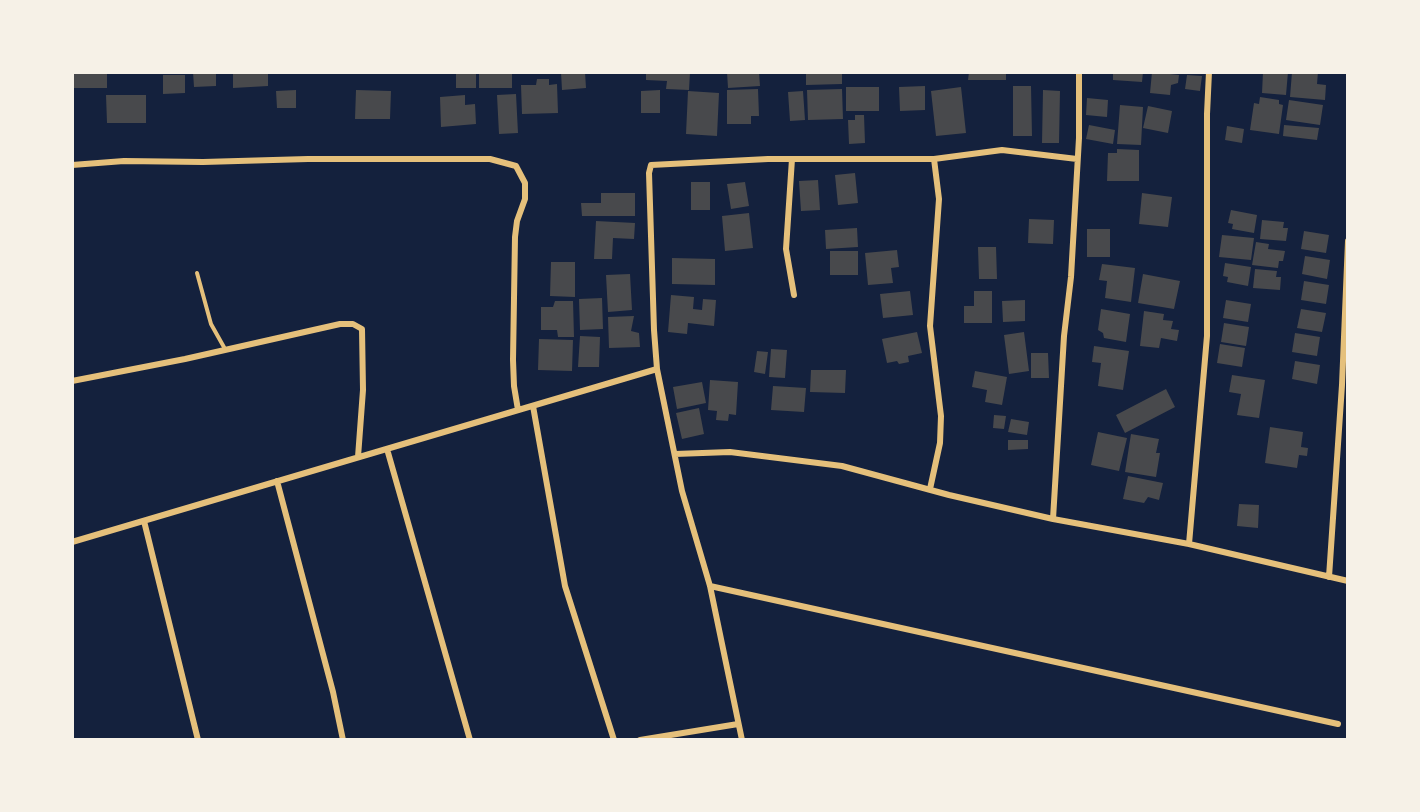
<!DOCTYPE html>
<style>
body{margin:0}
#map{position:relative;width:1420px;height:812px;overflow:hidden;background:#14213d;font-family:"Work Sans",sans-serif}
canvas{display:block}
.frame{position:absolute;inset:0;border:74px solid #f6f1e7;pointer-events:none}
</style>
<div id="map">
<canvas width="1420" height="812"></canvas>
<div class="frame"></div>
</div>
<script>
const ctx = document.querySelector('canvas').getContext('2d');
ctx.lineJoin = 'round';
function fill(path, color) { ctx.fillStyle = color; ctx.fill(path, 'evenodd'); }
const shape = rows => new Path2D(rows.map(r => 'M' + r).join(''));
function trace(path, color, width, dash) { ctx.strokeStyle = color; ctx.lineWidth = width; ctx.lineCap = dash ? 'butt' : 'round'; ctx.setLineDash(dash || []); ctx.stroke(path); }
const building = shape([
 [72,72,107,72,107,88,72,88],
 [193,72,216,72,216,86,194,87],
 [233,72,268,72,268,86,233,88],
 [456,72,476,72,476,88,456,88],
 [479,72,512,72,512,88,479,88],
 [561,72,585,72,586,88,562,90],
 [646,72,690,72,689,90,666,89,667,81,646,80],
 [727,72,759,72,760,86,728,88],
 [806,72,842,72,842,84,806,85],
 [969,72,1006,72,1006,80,968,80],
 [1113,72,1143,72,1142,82,1113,80],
 [1152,72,1179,75,1178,83,1171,85,1170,95,1150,93],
 [1263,72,1288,72,1286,95,1262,93],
 [1292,72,1318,72,1317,84,1326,85,1325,100,1290,97],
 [163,75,185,75,185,93,163,94],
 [1187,75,1202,76,1200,91,1185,89],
 [537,79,549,79,549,85,557,84,558,113,522,114,521,85,536,85],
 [925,86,925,110,900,111,899,87],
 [1013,86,1031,86,1032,136,1013,136],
 [846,87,879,87,879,111,846,111],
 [961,87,966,133,936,136,931,91],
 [758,89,759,116,751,116,751,124,727,124,727,90],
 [842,89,843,119,808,120,807,90],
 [296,90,296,108,277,108,276,91],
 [356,90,391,91,390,119,355,119],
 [660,90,660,113,641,113,641,91],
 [1043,90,1060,91,1059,143,1042,143],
 [688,91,719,93,717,136,686,134],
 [803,91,805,120,790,121,788,92],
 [516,94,518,133,499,134,497,95],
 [106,95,146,95,146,123,107,123],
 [465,95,465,105,475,104,476,124,441,127,440,97],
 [1260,97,1279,100,1279,104,1283,105,1279,134,1250,130,1254,103,1259,104],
 [1087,98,1108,100,1107,117,1086,115],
 [1289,100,1323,105,1320,125,1286,120],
 [1120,105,1143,107,1141,145,1117,144],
 [1148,106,1172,111,1168,133,1143,128],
 [855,115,864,115,865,143,849,144,848,120,855,120],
 [1089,125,1115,130,1113,144,1086,139],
 [1284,125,1319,128,1317,140,1283,136],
 [1227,126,1244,129,1242,143,1225,140],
 [1117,149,1139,150,1139,181,1107,181,1108,153,1117,153],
 [855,173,858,203,838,205,835,175],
 [818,180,820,210,801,211,799,181],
 [691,182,710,182,710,210,691,210],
 [745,182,749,206,731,209,727,184],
 [601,193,635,193,635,216,582,216,581,203,601,203],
 [1142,193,1172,197,1168,227,1139,224],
 [1231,210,1257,215,1254,233,1232,229,1233,224,1228,223],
 [749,213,753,248,725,251,722,216],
 [1029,219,1054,220,1053,244,1028,243],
 [1262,220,1284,222,1283,228,1288,228,1286,241,1260,239],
 [596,221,635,223,634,239,613,238,612,259,594,259],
 [857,228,858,247,826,249,825,230],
 [1087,229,1110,229,1110,257,1087,257],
 [1304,231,1329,235,1326,253,1301,249],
 [1222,235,1254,238,1251,260,1219,257],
 [1256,242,1269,244,1268,249,1285,251,1283,261,1279,261,1278,268,1252,265],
 [978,247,996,247,997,279,979,279],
 [897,250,899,267,891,268,893,283,868,285,865,253],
 [830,251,858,251,858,275,830,275],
 [1305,256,1330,260,1327,279,1302,274],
 [672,258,715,259,715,285,672,284],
 [551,262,575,262,575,297,550,296],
 [1225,263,1251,267,1248,286,1227,282,1228,277,1223,276],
 [1102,264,1135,268,1131,302,1105,298,1107,281,1099,280],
 [1255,269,1277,271,1276,277,1281,277,1280,290,1253,288],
 [630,274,632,310,608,312,606,275],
 [1143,274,1180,281,1174,309,1138,303],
 [1304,281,1329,285,1326,304,1301,300],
 [910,291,913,315,883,318,880,294],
 [974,291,992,291,992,323,964,323,964,306,974,306],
 [671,295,694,297,693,309,702,310,703,299,716,300,714,326,688,323,687,334,668,332],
 [602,298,603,329,580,330,579,299],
 [1025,300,1025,321,1003,322,1002,301],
 [1226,300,1251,304,1248,322,1223,318],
 [555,301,573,301,574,337,558,337,557,330,541,330,541,307,553,307],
 [1101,309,1130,314,1126,342,1104,338,1103,333,1098,330],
 [1301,309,1326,313,1322,332,1297,328],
 [1144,311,1164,314,1163,320,1173,321,1171,329,1179,330,1177,341,1161,338,1159,348,1140,346],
 [634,316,631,331,639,333,640,347,609,348,608,317],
 [1224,323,1249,327,1246,346,1221,342],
 [917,332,922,353,908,356,909,362,899,364,897,361,887,363,882,339],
 [1024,332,1029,371,1009,374,1004,335],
 [1295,333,1320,337,1317,356,1292,352],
 [580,336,600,337,599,367,578,367],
 [539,339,573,340,572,371,538,370],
 [1220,344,1245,348,1242,367,1217,363],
 [1094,346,1129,351,1123,390,1098,386,1101,363,1092,362],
 [771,349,787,350,785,378,769,377],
 [757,351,768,352,765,374,754,372],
 [1031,353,1048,353,1049,378,1031,378],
 [1295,361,1320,365,1317,384,1292,379],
 [811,370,846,370,845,393,810,392],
 [975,371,1007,377,1002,405,985,402,987,390,972,387],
 [1232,375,1265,380,1259,418,1237,415,1241,394,1229,392],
 [710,380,738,382,736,415,729,414,728,421,716,420,717,411,708,410],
 [702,382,706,403,677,409,673,387],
 [773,386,806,388,804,412,771,410],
 [1166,389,1175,407,1125,433,1116,415],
 [699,408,704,434,682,439,676,413],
 [994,415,1006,416,1004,429,993,428],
 [1011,419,1029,422,1027,435,1008,432],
 [1270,427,1303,432,1301,447,1308,448,1307,456,1299,455,1297,468,1265,463],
 [1098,432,1127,438,1119,471,1091,465],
 [1131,434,1159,439,1156,453,1160,453,1156,477,1125,472],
 [1008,440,1028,440,1028,449,1008,450],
 [1128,476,1163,483,1159,500,1148,497,1144,503,1123,499],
 [1239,504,1259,505,1258,528,1237,526]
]);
const service = shape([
 [197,273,211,324,225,349]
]);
const minor = shape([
 [792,159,786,249,794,295],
 [72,165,124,161,203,162,308,159,490,159,516,166,525,183,525,199,517,221,515,237,513,360,514,386,518,410],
 [72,381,185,359,340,324,353,324,362,329,363,390,358,457],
 [533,406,565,586,614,740],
 [387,449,470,740],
 [675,454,730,452,842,466,949,495,1053,519,1189,544,1348,581],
 [277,481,333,692,343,740],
 [930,489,940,443,941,416,930,326,939,199,934,159],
 [1053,519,1064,336,1071,277,1079,138,1079,72],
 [144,521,198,740],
 [72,542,657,369],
 [1189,544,1207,336,1207,114,1209,72],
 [1329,577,1342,385,1348,241],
 [710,586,1338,724],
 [640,740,738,724],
 [742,740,710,586,682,491,657,369,654,330,649,173,651,165,768,159,934,159,1002,150,1077,159]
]);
fill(building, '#48494c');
trace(service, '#e5c07b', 4);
trace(minor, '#e5c07b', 6);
</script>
